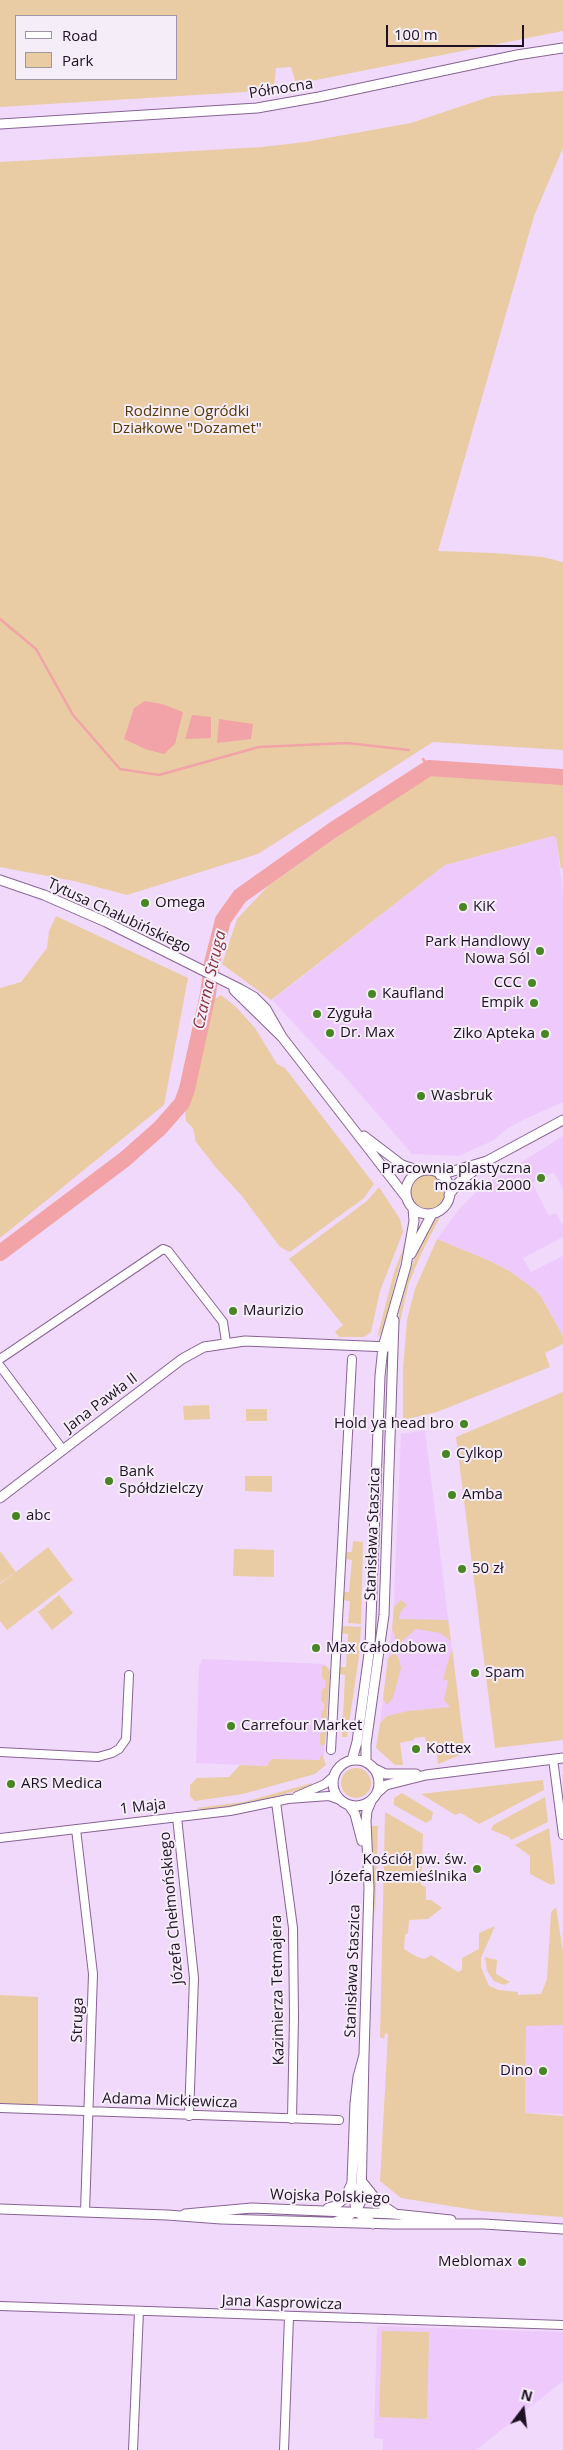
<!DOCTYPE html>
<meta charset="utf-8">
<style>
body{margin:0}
#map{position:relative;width:563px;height:2450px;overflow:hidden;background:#f1d9fb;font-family:"Open Sans",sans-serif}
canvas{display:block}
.legend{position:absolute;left:15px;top:15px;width:162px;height:65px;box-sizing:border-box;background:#f5edf8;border:1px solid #9f95a4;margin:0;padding:6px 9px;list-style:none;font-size:15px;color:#1f1125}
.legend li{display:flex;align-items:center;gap:10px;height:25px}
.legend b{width:25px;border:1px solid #9f95a4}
.north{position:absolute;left:498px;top:2385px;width:50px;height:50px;-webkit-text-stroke:4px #f5edf8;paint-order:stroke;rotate:15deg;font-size:14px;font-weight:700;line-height:20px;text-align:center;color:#1f1125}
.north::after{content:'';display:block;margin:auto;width:18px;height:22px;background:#1f1125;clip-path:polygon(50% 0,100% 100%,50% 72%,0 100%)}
.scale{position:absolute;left:386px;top:25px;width:138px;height:22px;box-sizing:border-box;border:2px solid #1f1125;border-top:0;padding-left:6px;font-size:15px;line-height:18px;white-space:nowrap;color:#1f1125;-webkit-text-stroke:4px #f5edf8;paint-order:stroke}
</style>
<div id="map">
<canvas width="563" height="2450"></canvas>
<ul class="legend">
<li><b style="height:6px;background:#fff"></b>Road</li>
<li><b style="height:14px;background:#e9cca4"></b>Park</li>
</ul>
<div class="north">N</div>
<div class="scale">100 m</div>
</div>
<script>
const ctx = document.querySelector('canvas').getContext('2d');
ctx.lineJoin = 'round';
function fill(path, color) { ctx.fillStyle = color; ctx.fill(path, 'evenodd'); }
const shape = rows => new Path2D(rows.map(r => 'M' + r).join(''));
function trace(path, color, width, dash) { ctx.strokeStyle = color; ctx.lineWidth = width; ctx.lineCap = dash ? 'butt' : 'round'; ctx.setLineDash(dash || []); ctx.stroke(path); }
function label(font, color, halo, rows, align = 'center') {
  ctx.font = font + ' "Open Sans",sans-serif'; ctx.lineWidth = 4; ctx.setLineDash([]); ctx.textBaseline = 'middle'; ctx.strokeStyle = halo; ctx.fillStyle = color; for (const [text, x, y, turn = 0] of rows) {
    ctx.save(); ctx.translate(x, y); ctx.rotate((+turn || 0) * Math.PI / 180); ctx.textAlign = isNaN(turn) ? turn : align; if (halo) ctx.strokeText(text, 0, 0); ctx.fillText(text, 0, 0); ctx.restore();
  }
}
const built = shape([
 [553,836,556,838,563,893,563,1102,523,1120,508,1128,494,1140,459,1156,412,1154,340,1071,336,1069,272,1000,445,865],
 [563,1136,563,1189,554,1172,532,1183,549,1216,556,1213,563,1226,563,1237,523,1258,531,1272,563,1256,563,1336,540,1295,527,1284,511,1272,490,1261,437,1239,460,1208,482,1187],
 [425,1430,459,1706,387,1716,380,1723,393,1619,401,1434],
 [203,1659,325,1664,330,1671,324,1756,319,1761,271,1759,268,1766,196,1763,199,1666],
 [526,2024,563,2024,563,2114,525,2113],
 [377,2326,563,2332,563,2381,476,2450,383,2450,383,2439,374,2438]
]);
const green = shape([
 [0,0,563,0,563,31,296,84,291,67,276,68,274,87,245,92,0,107],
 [176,16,176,79,16,79,16,16],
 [563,91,563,148,534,216,438,551,494,553,543,557,563,562,563,750,433,742,258,854,127,895,74,881,0,867,0,162,262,147,305,142,411,123,492,96],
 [429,772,563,780,563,868,561,869,556,838,553,836,445,865,271,1000,222,964,237,919,268,886],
 [56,916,188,978,164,1105,0,1238,0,988,21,982,47,948,49,931],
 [221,995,235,1006,255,1028,277,1064,285,1068,374,1184,364,1198,290,1252,280,1247,242,1196,218,1170,196,1142,193,1128,186,1121,185,1110,191,1095,203,1033,213,1000],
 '411 1192a17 17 0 1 1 34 0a17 17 0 1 1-34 0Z',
 [379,1187,400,1219,403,1232,380,1291,371,1332,364,1337,339,1337,335,1332,343,1325,289,1259,367,1201],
 [440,1217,422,1252,409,1283,398,1330,399,1312,409,1272,426,1233,434,1220],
 [437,1239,490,1261,511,1272,534,1289,540,1295,563,1336,563,1344,545,1353,550,1367,437,1412,403,1420,403,1370,407,1320,415,1289],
 [405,1244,383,1330,377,1338,394,1272],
 [563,1392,563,1740,495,1748,456,1437],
 [209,1405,210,1419,184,1420,183,1406],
 [246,1409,267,1409,267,1421,246,1421],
 [245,1476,272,1476,272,1492,245,1491],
 [353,1541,363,1542,361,1624,348,1623,350,1601,343,1600,343,1592,349,1592,352,1560,345,1559,345,1552,352,1552],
 [48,1547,73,1580,7,1630,0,1621,0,1584,16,1572,0,1583,0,1551,16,1572],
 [234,1549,274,1550,274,1577,233,1576],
 [59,1595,73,1613,52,1630,38,1612],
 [401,1600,407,1605,401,1611,399,1619,448,1620,451,1641,440,1633,416,1629,400,1643,395,1641,395,1635,392,1630,394,1607],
 [342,1626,361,1627,359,1656,347,1737,342,1737,345,1675,339,1674,339,1667,346,1667,348,1634,341,1633],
 [452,1648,465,1753,438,1764,436,1749,427,1750,425,1737,414,1738,414,1740,400,1743,403,1765,395,1765,376,1748,380,1723,387,1716,408,1711,450,1707,444,1700,448,1681,443,1679],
 [395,1653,399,1659,401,1668,393,1698,387,1705,383,1699,388,1658],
 [322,1666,326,1666,330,1671,325,1744,322,1746,320,1744,320,1734,324,1732,324,1724,321,1723,321,1711,324,1710,324,1703,321,1700,322,1690,326,1687,325,1681,322,1677],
 [322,1754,326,1765,315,1774,243,1794,195,1801,190,1796,190,1785,197,1778,229,1777,240,1765,267,1766,271,1759,319,1760],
 '341 1783a15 15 0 1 1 30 0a15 15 0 1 1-30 0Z',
 [543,1780,544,1790,479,1824,461,1813,455,1815,421,1794],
 [312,1783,312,1786,248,1805,204,1810,196,1808,244,1802],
 [402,1793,433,1812,432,1819,426,1823,394,1805,394,1798],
 [545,1797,548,1822,511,1840,509,1837,491,1830,493,1825],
 [385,1812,423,1834,421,1885,426,1887,426,1900,431,1900,442,1908,428,1919,409,1920,408,1933,405,1935,404,1949,417,1957,425,1959,431,1955,458,1972,462,1970,462,1958,479,1949,479,1933,495,1926,481,1958,481,1967,489,1986,499,1990,518,1992,518,1995,541,1994,547,1979,551,1912,556,1907,563,1952,563,2025,526,2026,525,2113,563,2116,563,2217,481,2211,401,2198,380,2181,388,2034,385,2033,384,2039,380,2037],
 [369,1826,378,1826,375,1918],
 [549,1828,555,1883,551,1885,530,1874,530,1856,515,1845],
 [485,1957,497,1960,496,1974,510,1982,504,1985,494,1981,487,1971],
 [0,1995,38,1997,38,2105,0,2104],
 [382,2331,429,2332,427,2419,379,2417]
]);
const water = shape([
 [145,701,162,704,183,712,175,744,164,754,145,749,124,739,134,708],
 [192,715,211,717,211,738,185,739],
 [219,719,253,724,251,739,217,743]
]);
const stream = shape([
 [0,619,36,649,73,715,120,769,159,775,259,747,347,743,409,750],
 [423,759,429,768]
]);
const river = shape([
 [0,1253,125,1159,160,1128,182,1103,187,1089,208,994,212,963,223,920,240,896,333,830,429,768,563,777]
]);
const minor = shape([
 [0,1359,163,1249,168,1251,223,1322,226,1342],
 [0,1366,63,1450],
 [331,1750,352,1359],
 [0,1752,98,1757,112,1753,119,1749,126,1739,129,1675],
 [553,1759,563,1835],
 [297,1796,325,1784,334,1776],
 [276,1802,293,1928,294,2017,292,2119],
 [177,1817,194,1978,189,2116],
 [76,1829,93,1974,85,2212],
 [0,1838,230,1811,288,1799,329,1796,340,1800],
 [0,2108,339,2120],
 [0,2306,563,2325],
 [133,2450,139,2311],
 [284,2450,289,2317]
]);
const tertiary = shape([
 [0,124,257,108,319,97,517,55,563,48],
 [0,880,44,895,106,922,240,989,254,997,266,1009,282,1037],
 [234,990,282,1037,406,1197],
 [364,1136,402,1165,420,1171],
 '406 1192a22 22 0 1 1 44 0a22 22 0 1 1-44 0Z',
 [440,1175,487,1161,563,1120],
 [449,1195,458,1183,480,1166],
 [411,1254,432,1214],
 [0,1498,182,1359,204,1347,245,1341,389,1347],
 [352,1760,357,1742,370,1646,380,1376,383,1347,406,1266,414,1221,413,1208],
 '333 1783a23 23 0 1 1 46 0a23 23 0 1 1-46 0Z',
 [366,1762,366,1744,384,1615,394,1320],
 [373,1768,385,1774,416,1774],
 [377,1793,386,1785,426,1775,563,1758],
 [349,1805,355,1814,362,1841],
 [364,2055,369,1888,366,1821,367,1811,372,1799],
 [363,2183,379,2203,394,2213],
 [328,2208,335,2206,345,2198,352,2183],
 [0,2209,167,2215,221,2219,393,2224,484,2224,563,2229],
 [185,2214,252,2208,394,2214,451,2220],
 [336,2222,356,2211,361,2201,364,2055,358,2077,355,2103,352,2182,356,2211,373,2224]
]);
const markers = [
 [145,903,5,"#488523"],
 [463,907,5,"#488523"],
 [540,951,5,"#488523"],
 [532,983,5,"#488523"],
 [372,994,5,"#488523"],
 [534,1003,5,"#488523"],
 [317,1014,5,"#488523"],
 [330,1033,5,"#488523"],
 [545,1034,5,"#488523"],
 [421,1096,5,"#488523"],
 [541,1178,5,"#488523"],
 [233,1311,5,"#488523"],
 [464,1424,5,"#488523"],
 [446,1454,5,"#488523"],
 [109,1481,5,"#488523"],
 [452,1495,5,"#488523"],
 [16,1516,5,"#488523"],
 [462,1569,5,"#488523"],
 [316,1648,5,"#488523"],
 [475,1673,5,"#488523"],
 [231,1726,5,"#488523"],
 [416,1749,5,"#488523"],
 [11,1784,5,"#488523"],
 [477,1869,5,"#488523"],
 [543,2071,5,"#488523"],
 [522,2262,5,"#488523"]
];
const streetNames = [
 ["Północna",281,89,-9],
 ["Tytusa Chałubińskiego",119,916,25],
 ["Jana Pawła II",101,1403,-37],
 ["Stanisława Staszica",373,1534,-88],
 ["1 Maja",143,1807,-7],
 ["Józefa Chełmońskiego",172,1908,-95],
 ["Stanisława Staszica",353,1971,-88],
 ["Kazimierza Tetmajera",278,1990,-91],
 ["Struga",78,2020,-88],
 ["Adama Mickiewicza",170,2101,2],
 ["Wojska Polskiego",330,2197,2],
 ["Jana Kasprowicza",282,2303,2]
];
const parkNames = [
 ["Rodzinne Ogródki",187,412],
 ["Działkowe \"Dozamet\"",187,429]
];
const poiNames = [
 ["Omega",155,903],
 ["KiK",473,907],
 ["Park Handlowy",530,942,"right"],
 ["Nowa Sól",530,959,"right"],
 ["CCC",522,983,"right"],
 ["Kaufland",382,994],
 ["Empik",524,1003,"right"],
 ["Zyguła",327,1014],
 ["Dr. Max",340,1033],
 ["Ziko Apteka",535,1034,"right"],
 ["Wasbruk",431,1096],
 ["Pracownia plastyczna",531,1169,"right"],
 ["mozakia 2000",531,1186,"right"],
 ["Maurizio",243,1311],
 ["Hold ya head bro",454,1424,"right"],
 ["Cylkop",456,1454],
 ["Bank",119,1472],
 ["Spółdzielczy",119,1489],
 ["Amba",462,1495],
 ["abc",26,1516],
 ["50 zł",472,1569],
 ["Max Całodobowa",326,1648],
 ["Spam",485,1673],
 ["Carrefour Market",241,1726],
 ["Kottex",426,1749],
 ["ARS Medica",21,1784],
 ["Kościół pw. św.",467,1860,"right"],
 ["Józefa Rzemieślnika",467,1877,"right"],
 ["Dino",533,2071,"right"],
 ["Meblomax",512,2262,"right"]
];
const waterNames = [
 ["Czarna Struga",210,980,-77]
];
fill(built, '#edcafb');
fill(green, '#e9cca4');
fill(water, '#f1a3a7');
trace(stream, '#f1a3a7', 2.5);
trace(river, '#f1a3a7', 16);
trace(minor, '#876395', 10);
trace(tertiary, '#876395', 11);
trace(minor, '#fff', 8);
trace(tertiary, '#fff', 9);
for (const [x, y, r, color] of markers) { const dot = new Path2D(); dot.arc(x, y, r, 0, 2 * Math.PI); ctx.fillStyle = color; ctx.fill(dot); trace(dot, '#f5edf8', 2); }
label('15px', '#1f1125', '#f5edf8', streetNames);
label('15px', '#553905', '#f5edf8', parkNames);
label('15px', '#1f1125', '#f5edf8', poiNames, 'left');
label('italic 16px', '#892f3b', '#f5edf8', waterNames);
</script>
